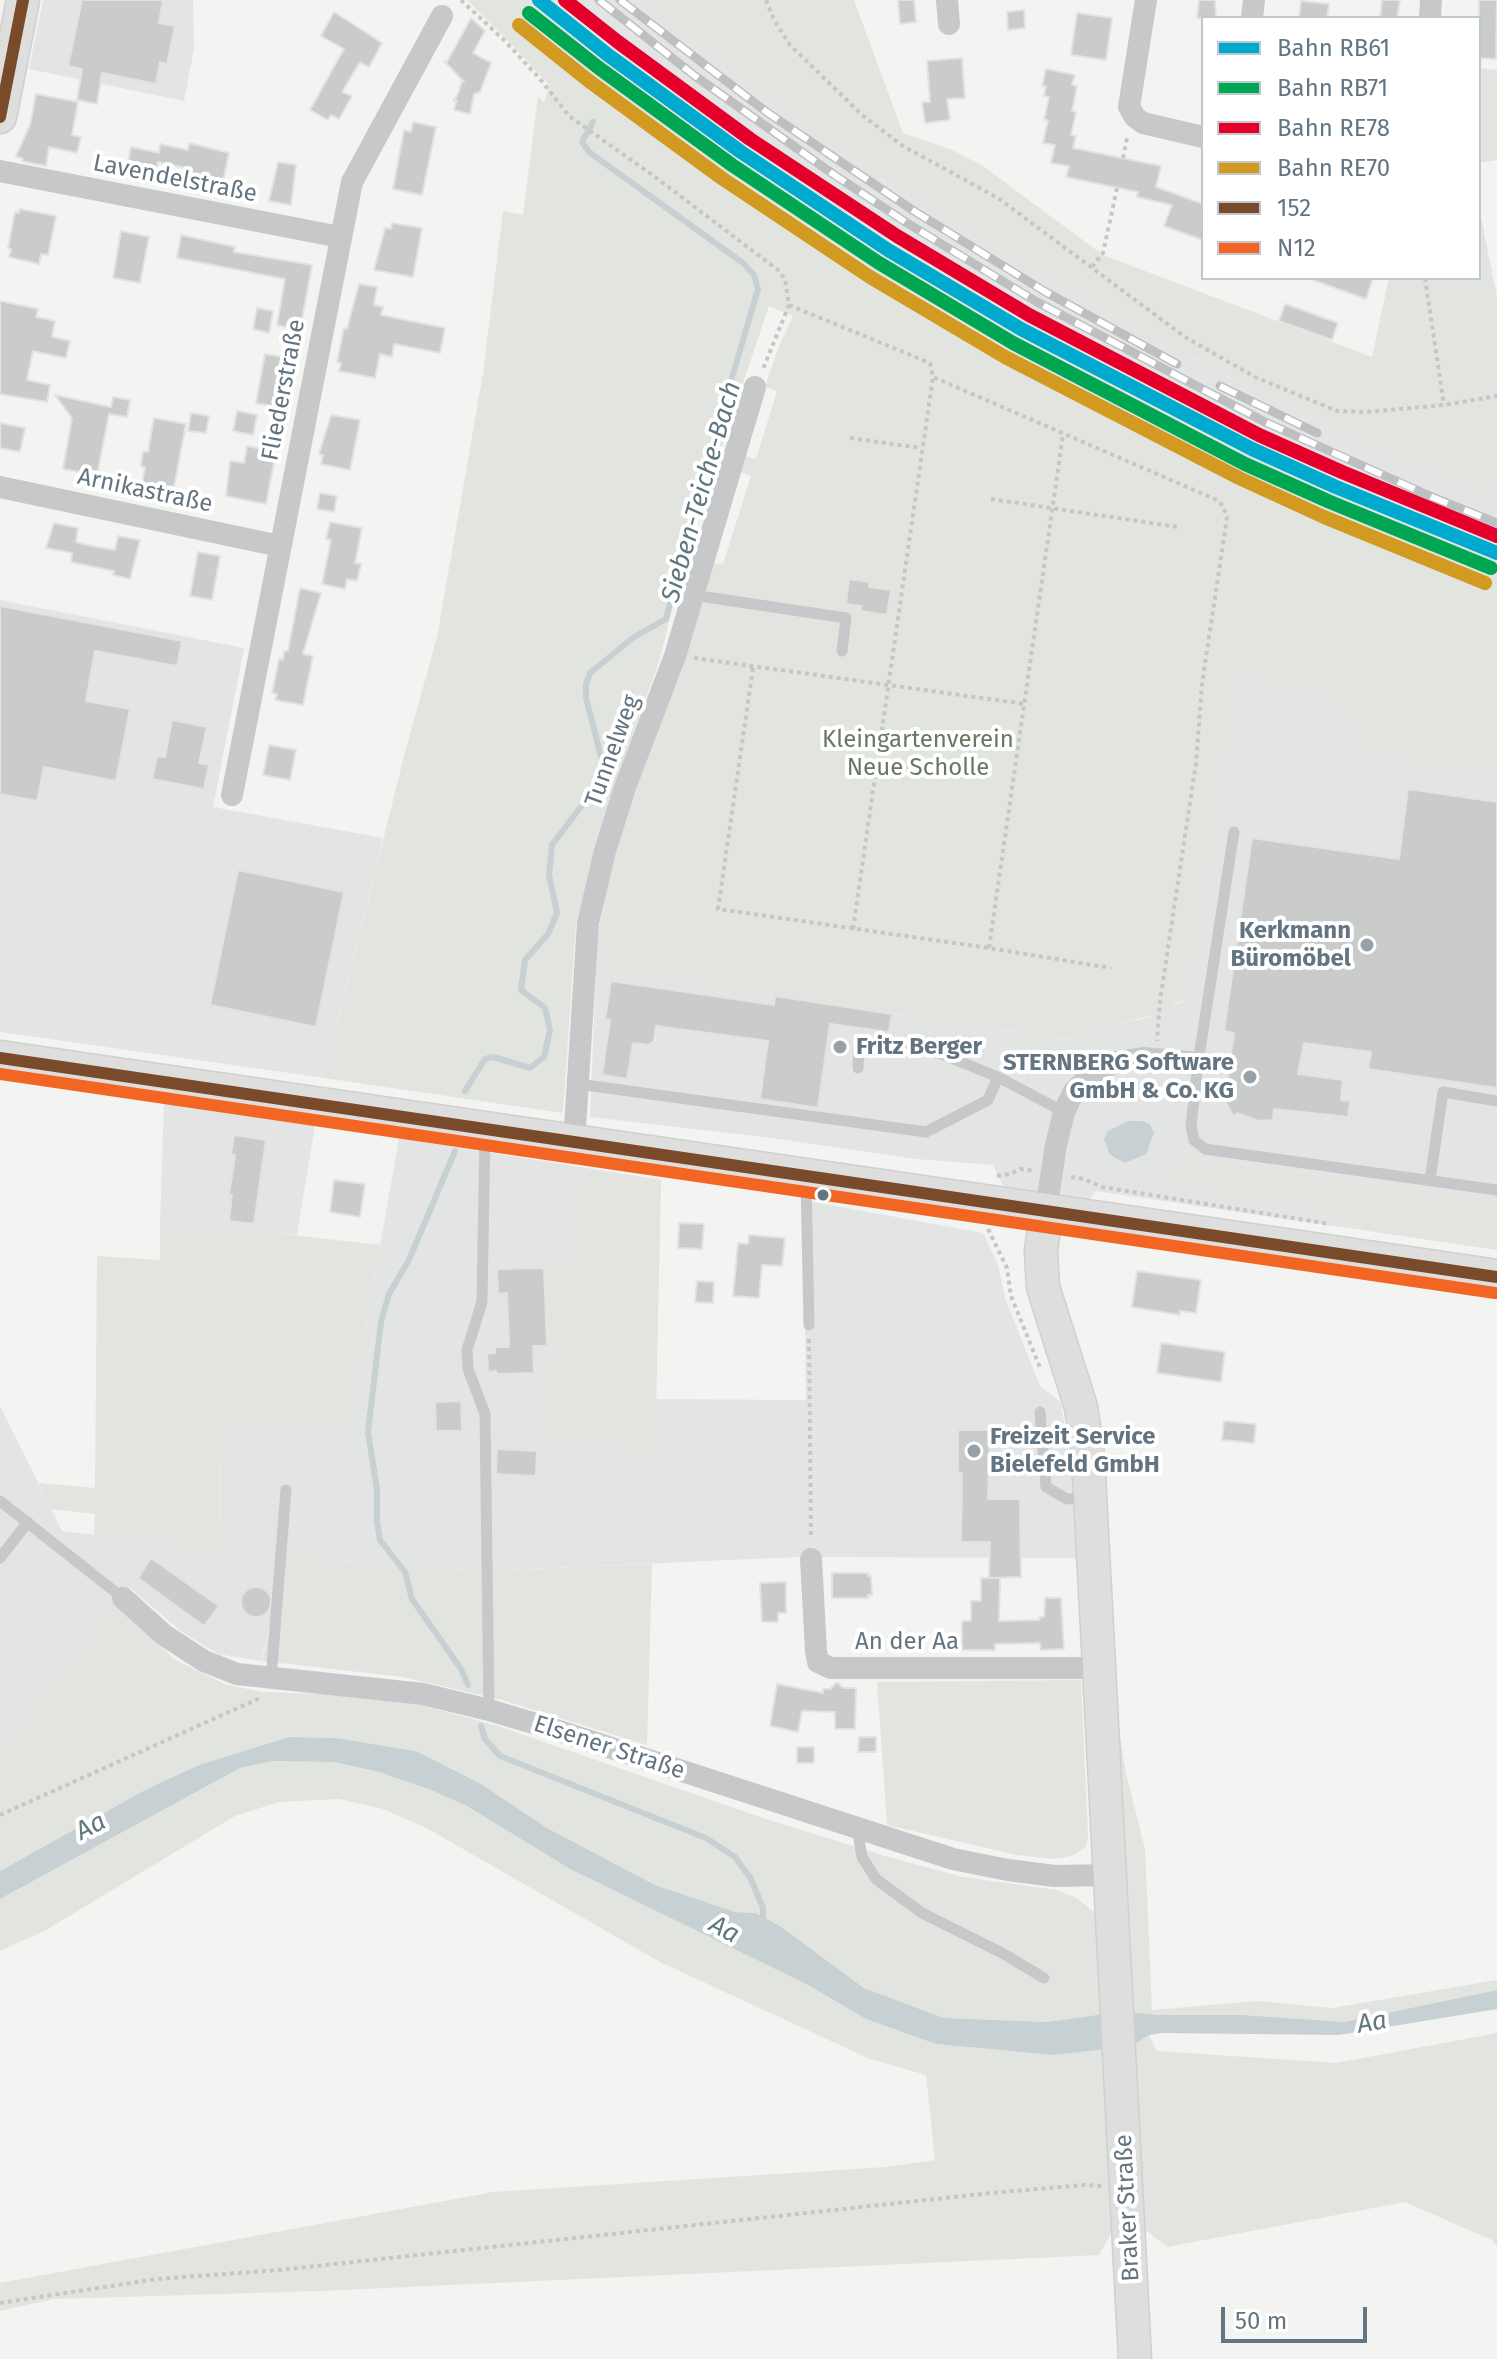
<!DOCTYPE html>
<meta charset="utf-8">
<style>
body{margin:0}
#map{position:relative;width:1497px;height:2359px;overflow:hidden;background:#f3f3f1;font-family:"Fira Sans",sans-serif}
canvas{display:block}
.legend{position:absolute;left:1201px;top:16px;width:280px;height:264px;box-sizing:border-box;background:#fff;border:2px solid #c1c8cd;margin:0;padding:10px 14px;list-style:none;font-size:24px;color:#647581}
.legend li{display:flex;align-items:center;gap:16px;height:40px}
.legend b{width:40px;border:2px solid #c1c8cd}
.scale{position:absolute;left:1221px;top:2307px;width:146px;height:36px;box-sizing:border-box;border:4px solid #647581;border-top:0;padding-left:10px;font-size:24px;line-height:28px;white-space:nowrap;color:#647581;-webkit-text-stroke:6px #fff;paint-order:stroke}
</style>
<div id="map">
<canvas width="1497" height="2359"></canvas>
<ul class="legend">
<li><b style="height:10px;background:#00a9ce"></b>Bahn RB61</li>
<li><b style="height:10px;background:#00a651"></b>Bahn RB71</li>
<li><b style="height:10px;background:#e4002b"></b>Bahn RE78</li>
<li><b style="height:10px;background:#d29a20"></b>Bahn RE70</li>
<li><b style="height:10px;background:#7a4b2a"></b>152</li>
<li><b style="height:10px;background:#f26522"></b>N12</li>
</ul>
<div class="scale">50 m</div>
</div>
<script>
const ctx = document.querySelector('canvas').getContext('2d');
ctx.lineJoin = 'round';
function fill(path, color) { ctx.fillStyle = color; ctx.fill(path, 'evenodd'); }
const shape = rows => new Path2D(rows.map(r => 'M' + r).join(''));
function trace(path, color, width, dash) { ctx.strokeStyle = color; ctx.lineWidth = width; ctx.lineCap = dash ? 'butt' : 'round'; ctx.setLineDash(dash || []); ctx.stroke(path); }
function label(font, color, halo, rows, align = 'center') {
  ctx.font = font + ' "Fira Sans",sans-serif'; ctx.lineWidth = 8; ctx.setLineDash([]); ctx.textBaseline = 'middle'; ctx.strokeStyle = halo; ctx.fillStyle = color; for (const [text, x, y, turn = 0] of rows) {
    ctx.save(); ctx.translate(x, y); ctx.rotate((+turn || 0) * Math.PI / 180); ctx.textAlign = isNaN(turn) ? turn : align; if (halo) ctx.strokeText(text, 0, 0); ctx.fillText(text, 0, 0); ctx.restore();
  }
}
const built = shape([
 [43,0,193,0,194,49,184,101,29,69],
 [519,0,719,0,1190,355,1226,376,1341,431,1345,427,1352,434,1378,448,1497,498,1497,567,1331,497,1160,418,1063,369,876,257,764,182,726,163,703,140,652,103,627,91,594,65,572,43],
 [0,600,244,648,213,807,383,838,324,1078,0,1032],
 [1236,674,1324,695,1341,704,1371,755,1497,778,1497,1200,1179,1156,1164,1183,1324,1211,1368,1231,1096,1191,1089,1200,1004,1188,993,1165,916,1159,772,1138,590,1117,596,969,1072,1040,1115,1024,1147,1018,1188,999],
 [164,1103,315,1125,297,1235,160,1223],
 [399,1138,661,1180,656,1399,806,1400,803,1200,983,1233,998,1264,1005,1298,1040,1386,1061,1402,1084,1558,798,1557,480,1571,271,1556,275,1605,261,1661,218,1654,182,1632,130,1588,0,1750,0,1406,62,1531,219,1550,220,1427,347,1433]
]);
const green = shape([
 [467,0,519,0,572,43,594,65,627,91,652,103,703,140,726,163,764,182,876,257,1063,369,1160,418,1331,497,1497,567,1497,778,1370,755,1341,704,1324,695,1236,675,1188,999,1176,1003,1168,1012,1115,1024,1073,1040,596,969,599,928,614,857,634,789,681,672,713,563,723,564,751,476,738,471,743,456,756,459,777,391,765,387,777,351,793,316,769,306,715,466,709,465,658,665,615,782,576,923,563,1113,324,1078,404,756,437,637,483,374,503,211,523,215,538,96,544,103,549,85,518,51],
 [644,0,854,0,903,133,952,150,983,166,1103,255,1372,357,1389,278,1479,278,1479,207,1497,297,1497,498,1378,448,1352,434,1345,427,1341,431,1226,376,1189,354,1124,322,1044,274,1016,262,954,225,917,196,888,182,804,125,784,105,744,79],
 [1479,68,1497,70,1497,160,1479,163],
 [1179,1156,1497,1200,1497,1250,1368,1231,1324,1211,1163,1183],
 [584,1168,661,1180,655,1451,542,1443,554,1344,549,1343,547,1266,577,1268],
 [160,1223,222,1227,380,1245,347,1433,220,1427,219,1550,94,1535,95,1514,51,1509,39,1483,95,1488,97,1256,160,1260],
 [270,1556,480,1571,652,1564,647,1745,502,1700,403,1677,262,1661,275,1605],
 [116,1605,174,1659,224,1684,262,1692,326,1694,422,1705,498,1726,763,1818,885,1856,963,1877,1057,1890,1077,1898,1096,1914,1104,2014,1047,2022,944,2018,864,1988,780,1926,756,1913,735,1912,655,1885,547,1828,481,1784,416,1751,335,1738,289,1737,199,1765,145,1790,0,1871,0,1750],
 [1081,1680,1088,1836,1086,1847,1072,1856,1053,1859,1017,1855,887,1825,877,1682],
 [1117,1718,1126,1773,1145,1849,1152,2010,1258,2001,1332,2008,1497,1980,1497,1990,1344,2022,1243,2015,1160,2015,1129,2012],
 [272,1761,334,1762,379,1772,431,1790,467,1806,570,1869,808,1985,866,2019,936,2044,1053,2055,1106,2049,1115,2226,1099,2255,321,2291,54,2299,0,2311,0,2283,493,2192,886,2167,935,2160,926,2075,870,2059,662,1963,428,1829,383,1809,339,1799,279,1802,235,1816,46,1930,0,1951,0,1899,240,1768],
 [1497,2033,1497,2246,1492,2240,1405,2202,1167,2247,1142,2227,1131,2046,1149,2035,1157,2051,1336,2063]
]);
const water = shape([
 [1128,1121,1142,1121,1150,1124,1154,1133,1146,1154,1125,1163,1110,1155,1104,1139,1108,1131],
 [289,1737,335,1738,416,1751,481,1784,547,1828,655,1885,735,1912,756,1913,780,1926,864,1988,944,2018,1047,2022,1104,2014,1106,2049,1053,2055,936,2044,866,2019,808,1985,570,1869,467,1806,431,1790,379,1772,334,1762,272,1761,240,1768,0,1899,0,1871,145,1790,199,1765],
 [1497,1990,1497,2009,1339,2035,1162,2033,1149,2035,1131,2046,1129,2012,1160,2015,1243,2015,1344,2022]
]);
const stream = shape([
 [465,1091,485,1059,493,1057,530,1068,544,1057,550,1030,545,1008,521,990,525,960,548,934,557,913,549,875,552,845,598,784,602,760,586,698,586,685,590,673,634,637,666,619,707,463,758,289,754,275,743,263,589,152,582,142,593,122],
 [455,1151,409,1260,389,1294,381,1322,368,1432,377,1490,377,1521,380,1540,405,1572,412,1599,461,1669,468,1685],
 [481,1726,485,1739,500,1756,706,1838,735,1857,751,1879,763,1908,763,1925]
]);
const building = shape([
 [82,0,163,0,159,23,175,26,167,64,160,62,156,84,102,73,97,104,77,100,82,69,68,66,82,0],
 [898,0,914,0,916,22,900,24,898,0],
 [1199,0,1215,0,1216,18,1197,18,1199,0],
 [1382,0,1400,0,1397,18,1380,18,1382,0],
 [1479,0,1497,0,1496,59,1479,58,1479,0],
 [1301,1,1329,4,1327,18,1299,18,1301,1],
 [1024,10,1025,28,1008,30,1007,12,1024,10],
 [334,12,382,43,369,67,360,62,342,92,352,96,339,119,331,115,328,120,310,110,344,49,321,36,334,12],
 [1077,13,1112,18,1106,60,1071,55,1077,13],
 [471,18,485,31,473,53,491,63,480,92,474,94,470,114,454,110,457,100,453,101,458,94,462,81,464,82,444,61,447,62,471,18],
 [962,58,965,98,947,99,950,120,925,123,922,102,930,102,927,61,962,58],
 [1046,69,1075,75,1072,85,1077,86,1072,111,1076,112,1071,135,1076,136,1073,148,1161,166,1156,187,1203,204,1203,240,1164,226,1172,205,1137,197,1138,192,1066,177,1069,166,1051,163,1055,145,1043,143,1048,120,1044,120,1049,97,1044,96,1046,86,1042,86,1046,69],
 [36,94,78,102,72,135,81,137,77,153,49,147,46,166,22,161,23,159,16,156,30,125,36,94],
 [413,122,436,127,422,195,393,189,404,130,411,132,413,122],
 [189,143,229,153,223,182,212,180,211,188,189,184,192,169,158,162,155,178,126,173,131,147,159,153,160,144,188,150,189,143],
 [278,162,296,165,291,205,269,201,278,162],
 [20,209,56,216,48,255,41,254,39,264,9,257,11,249,8,248,15,212,19,213,20,209],
 [392,223,422,228,413,277,374,270,385,228,391,229,392,223],
 [121,231,149,237,140,283,113,278,121,231],
 [181,235,235,247,234,252,312,265,300,330,277,325,285,279,177,258,181,235],
 [1314,278,1373,278,1366,299,1313,280,1314,278],
 [359,284,377,287,374,305,383,307,381,315,445,328,440,353,394,344,392,357,380,354,375,378,339,371,341,363,337,362,344,328,347,329,359,284],
 [0,301,38,309,36,317,55,321,52,337,70,341,66,358,33,351,27,380,50,385,47,402,0,394,0,301],
 [1285,304,1338,323,1332,340,1279,321,1285,304],
 [257,308,273,311,269,333,253,329,257,308],
 [265,354,294,359,285,409,256,403,265,354],
 [55,395,111,407,113,397,130,400,127,417,109,414,97,475,63,469,72,418,55,395],
 [237,411,257,415,253,435,233,431,237,411],
 [191,413,209,416,206,433,188,431,191,413],
 [331,415,360,420,350,470,321,464,323,455,319,454,331,415],
 [154,418,186,424,174,487,142,484,145,467,141,466,143,451,148,452,154,418],
 [0,423,25,428,20,452,0,448,0,423],
 [247,446,276,452,266,504,226,496,230,461,244,463,247,446],
 [320,493,337,496,334,512,317,509,320,493],
 [330,522,362,528,355,563,361,564,357,581,347,579,345,589,322,584,331,540,326,539,330,522],
 [54,523,78,528,76,542,92,546,115,550,118,536,140,540,130,579,113,575,114,571,71,562,72,553,46,548,54,523],
 [198,552,220,556,212,600,190,596,198,552],
 [849,579,870,582,869,587,891,590,887,615,861,611,861,606,846,604,849,579],
 [300,588,321,593,303,654,313,656,303,705,275,700,277,694,272,693,279,659,283,660,284,651,288,651,300,588],
 [0,606,182,641,177,666,95,651,86,701,130,709,116,781,44,767,37,801,0,794,0,606],
 [172,720,207,727,199,763,209,765,204,789,152,779,157,756,165,757,172,720],
 [269,745,296,750,290,780,263,775,269,745],
 [1408,789,1497,802,1497,1088,1368,1069,1371,1052,1304,1043,1298,1074,1343,1080,1341,1100,1350,1101,1348,1117,1274,1109,1273,1120,1258,1121,1237,1113,1233,1116,1226,1103,1222,1081,1227,1082,1234,1033,1224,1031,1252,838,1399,859,1408,789],
 [238,870,344,892,316,1027,210,1005,238,870],
 [611,981,774,1005,775,996,892,1014,889,1032,830,1024,818,1108,760,1099,768,1041,656,1026,654,1041,648,1045,633,1043,627,1079,602,1075,610,1020,605,1019,611,981],
 [234,1135,266,1140,254,1224,229,1221,232,1195,229,1195,235,1155,231,1154,234,1135],
 [334,1180,365,1184,360,1217,330,1212,334,1180],
 [679,1223,704,1224,702,1249,678,1248,679,1223],
 [749,1235,785,1238,782,1266,762,1265,759,1298,733,1296,738,1243,748,1244,749,1235],
 [544,1268,547,1346,533,1346,534,1373,497,1374,496,1371,488,1372,487,1354,495,1353,495,1347,509,1347,507,1293,498,1294,497,1269,544,1268],
 [1137,1271,1201,1280,1196,1313,1180,1311,1180,1315,1132,1307,1137,1271],
 [697,1281,714,1282,713,1303,695,1302,697,1281],
 [1161,1343,1225,1352,1221,1382,1157,1373,1161,1343],
 [461,1401,462,1431,436,1431,435,1402,461,1401],
 [1224,1421,1256,1424,1254,1443,1222,1440,1224,1421],
 [958,1430,990,1430,988,1499,1020,1499,1021,1577,989,1578,990,1542,961,1542,962,1473,958,1472,958,1430],
 [497,1449,537,1451,536,1476,496,1474,497,1449],
 [151,1558,219,1606,204,1626,138,1578,151,1558],
 [832,1573,868,1573,868,1576,871,1576,872,1595,868,1595,868,1598,832,1598,832,1573],
 [981,1578,1000,1578,999,1621,1040,1620,1039,1617,1044,1617,1045,1598,1061,1598,1064,1649,1041,1650,1040,1643,995,1644,995,1650,962,1650,962,1621,971,1621,971,1601,981,1601,981,1578],
 [786,1582,786,1613,778,1613,778,1622,762,1622,760,1583,786,1582],
 '241 1602a15 15 0 1 1 30 0a15 15 0 1 1-30 0Z',
 [837,1682,843,1688,856,1688,855,1729,835,1729,835,1712,802,1711,798,1732,770,1726,777,1684,823,1693,823,1689,830,1689,837,1682],
 [859,1737,876,1737,876,1752,858,1752,859,1737],
 [797,1747,814,1747,814,1763,797,1763,797,1747]
]);
const path = shape([
 [461,0,505,41,540,79,569,116,651,174,778,270,785,279,789,305,763,369],
 [766,0,774,20,790,45,862,115,903,146,998,198,1185,337,1255,377,1337,411,1367,412,1444,405,1497,396],
 [1123,158,1127,138],
 [1092,267,1103,253,1117,188],
 [1425,278,1444,405],
 [789,305,930,363,933,377,1217,500,1223,506,1227,517,1225,531,1202,684,1196,763,1160,1001,1157,1041],
 [850,438,921,448],
 [991,499,1178,527],
 [694,658,1025,704],
 [753,668,718,909,989,948,1111,968],
 [853,929,933,377],
 [989,948,1063,435],
 [997,1176,1010,1174,1020,1169,1035,1171],
 [1071,1177,1084,1179,1102,1187,1329,1224],
 [988,1229,1007,1268,1011,1296,1041,1370],
 [809,1339,811,1538],
 [0,1815,260,1698],
 [0,2303,157,2279,279,2270,991,2193,1083,2185,1103,2186]
]);
const lane = shape([
 [693,595,846,618,842,651],
 [1234,832,1198,1063,1191,1126,1194,1140,1205,1149,1497,1190],
 [858,1068,859,1046,929,1049,998,1077],
 [578,1084,926,1132,988,1100,998,1077,1064,1112],
 [485,1132,482,1302,467,1350,468,1369,485,1414,489,1710],
 [806,1180,809,1325],
 [1430,1180,1443,1092,1497,1101],
 [1040,1412,1046,1487,1067,1499,1087,1498],
 [0,1501,123,1598],
 [0,1558,28,1522],
 [271,1678,286,1490],
 [857,1828,862,1857,876,1879,922,1913,1002,1953,1044,1978]
]);
const street = shape([
 [947,0,949,24],
 [1146,0,1129,107,1135,117,1143,123,1203,137],
 [1252,18,1254,0],
 [1430,18,1431,0],
 [0,171,340,237],
 [0,487,280,546],
 [232,795,352,182,442,16],
 [574,1143,588,923,605,851,625,787,675,656,755,387],
 [1046,1210,1056,1145,1064,1112,1074,1091,1094,1072,1117,1062,1143,1058,1198,1063],
 [811,1559,816,1651,818,1662,831,1668,1100,1668],
 [123,1598,164,1635,204,1661,237,1674,423,1694,489,1710,553,1729,953,1859,1008,1870,1055,1876,1109,1875]
]);
const secondary = shape([
 [0,117,23,0],
 [1046,1210,1041,1252,1043,1287,1081,1407,1088,1456,1135,2359]
]);
const primary = shape([
 [0,1058,1497,1277]
]);
const rail = shape([
 [599,0,695,76,833,174,907,223,1037,302,1265,422,1432,497,1497,523],
 [620,0,768,113,914,211,1044,291,1177,364],
 [1220,386,1317,433]
]);
const bus1 = shape([
 [0,117,23,0],
 [0,1058,1497,1277]
]);
const bus2 = shape([
 [0,1074,1495,1293]
]);
const rail1 = shape([
 [539,0,608,55,741,152,888,250,1021,329,1252,449,1336,487,1497,553]
]);
const rail2 = shape([
 [529,13,599,68,732,165,879,263,1013,343,1245,464,1330,502,1491,568]
]);
const rail3 = shape([
 [565,0,618,42,750,139,897,236,1029,315,1259,435,1342,472,1497,536]
]);
const rail4 = shape([
 [519,25,589,81,723,179,870,277,1005,357,1239,478,1324,517,1485,583]
]);
const markers = [
 [1367,945,8,"#96a1a8"],
 [840,1047,8,"#96a1a8"],
 [1250,1077,8,"#96a1a8"],
 [823,1195,7,"#647581"],
 [974,1451,8,"#96a1a8"]
];
const streetNames = [
 ["Lavendelstraße",175,179,11],
 ["Fliederstraße",284,390,-79],
 ["Arnikastraße",145,491,12],
 ["Tunnelweg",613,751,-70],
 ["An der Aa",907,1642],
 ["Elsener Straße",609,1748,18],
 ["Braker Straße",1128,2208,-93]
];
const parkNames = [
 ["Kleingartenverein",918,740],
 ["Neue Scholle",918,768]
];
const poiNames = [
 ["Kerkmann",1351,931],
 ["Büromöbel",1351,959],
 ["Fritz Berger",856,1047,"left"],
 ["STERNBERG Software",1234,1063],
 ["GmbH & Co. KG",1234,1091],
 ["Freizeit Service",990,1437,"left"],
 ["Bielefeld GmbH",990,1465,"left"]
];
const waterNames = [
 ["Sieben-Teiche-Bach",702,492,-74],
 ["Aa",91,1827,-28],
 ["Aa",724,1930,28],
 ["Aa",1372,2023,-10]
];
fill(built, '#e3e5e4');
fill(green, '#e2e5df');
fill(water, '#c7d0d2');
trace(stream, '#c7d0d2', 6);
fill(building, '#cacccc');
trace(building, '#e2e2e1', 2);
trace(secondary, '#cfd0d1', 35);
trace(primary, '#d0d0d0', 37);
trace(path, '#c5c6c6', 4, [4, 4]);
trace(lane, '#c7c8c9', 11);
trace(street, '#c7c8c9', 22);
trace(secondary, '#dddedd', 32);
trace(primary, '#dddedd', 34);
trace(rail, '#bdbfc0', 9);
trace(rail, '#fff', 6, [18]);
trace(bus1, '#7a4b2a', 12);
trace(bus2, '#f26522', 12);
trace(rail1, '#00a9ce', 14);
trace(rail2, '#00a651', 14);
trace(rail3, '#e4002b', 14);
trace(rail4, '#d29a20', 14);
for (const [x, y, r, color] of markers) { const dot = new Path2D(); dot.arc(x, y, r, 0, 2 * Math.PI); ctx.fillStyle = color; ctx.fill(dot); trace(dot, '#fff', 3); }
label('24px', '#647581', '#fff', streetNames);
label('24px', '#687863', '#fff', parkNames);
label('bold 24px', '#647581', '#fff', poiNames, 'right');
label('italic 26px', '#5f777f', '#fff', waterNames);
</script>
